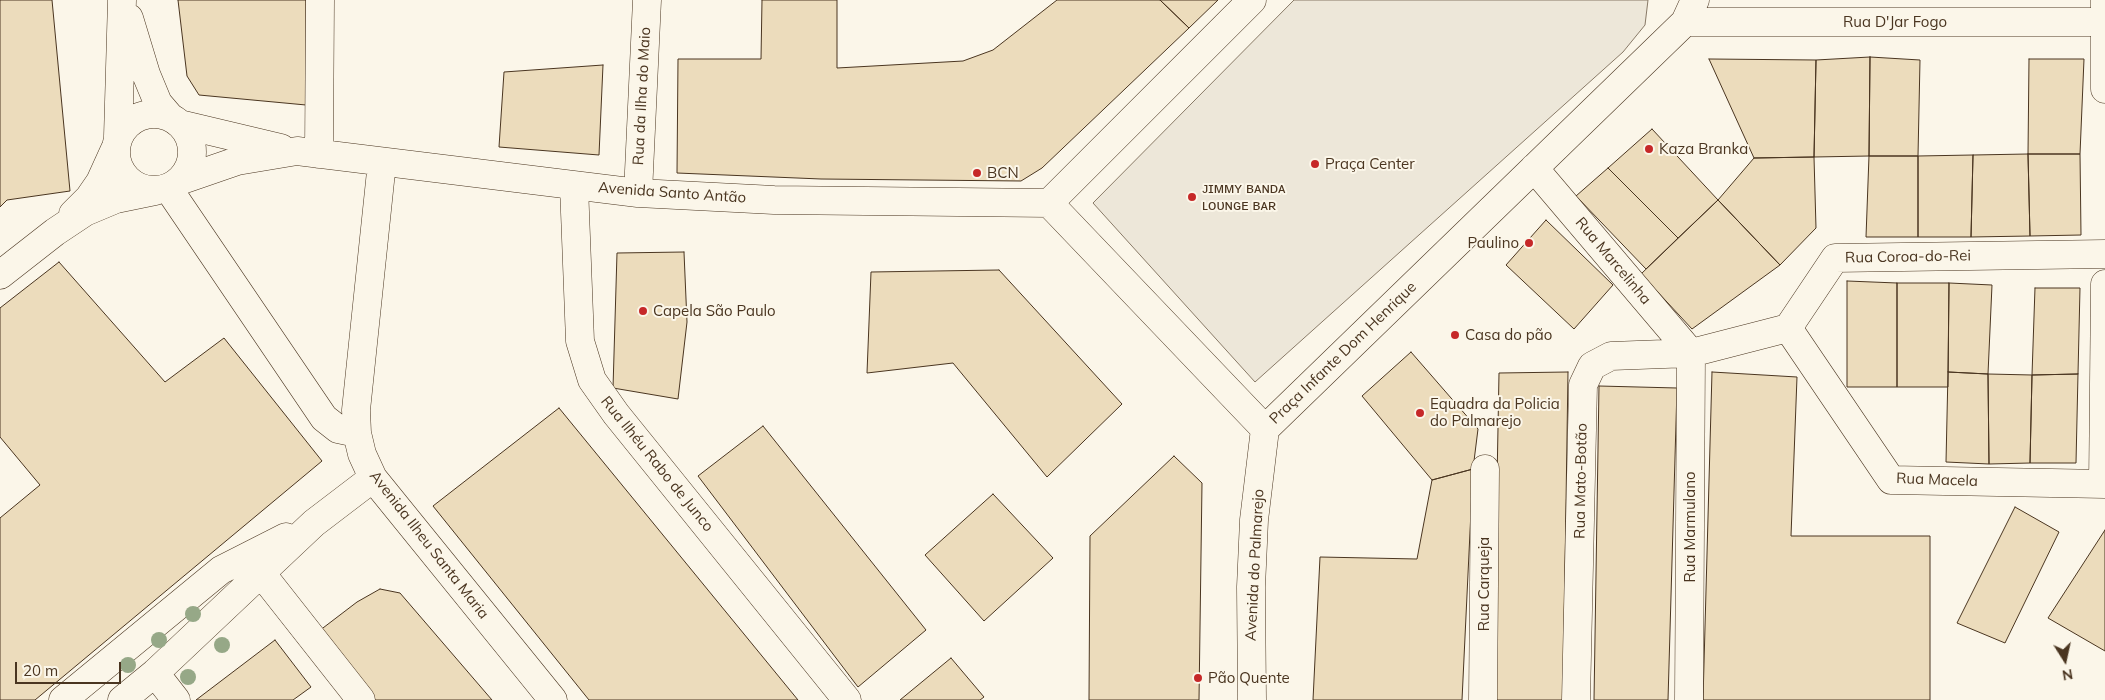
<!DOCTYPE html>
<meta charset="utf-8">
<style>
body{margin:0}
#map{position:relative;width:2105px;height:700px;overflow:hidden;background:#fbf6e9;font-family:Mulish,sans-serif}
canvas{display:block}
.north{position:absolute;left:2040px;top:635px;width:50px;height:50px;-webkit-text-stroke:4px #fbf6e9;paint-order:stroke;rotate:170deg;font-size:14px;font-weight:700;line-height:20px;text-align:center;color:#4a3520}
.north::after{content:'';display:block;margin:auto;width:18px;height:22px;background:#4a3520;clip-path:polygon(50% 0,100% 100%,50% 72%,0 100%)}
.scale{position:absolute;left:15px;top:662px;width:106px;height:22px;box-sizing:border-box;border:2px solid #4a3520;border-top:0;padding-left:6px;font-size:15px;line-height:18px;white-space:nowrap;color:#4a3520;-webkit-text-stroke:4px #fbf6e9;paint-order:stroke}
</style>
<div id="map">
<canvas width="2105" height="700"></canvas>
<div class="north">N</div>
<div class="scale">20 m</div>
</div>
<script>
const ctx = document.querySelector('canvas').getContext('2d');
ctx.lineJoin = 'round';
function fill(path, color) { ctx.fillStyle = color; ctx.fill(path, 'evenodd'); }
const shape = rows => new Path2D(rows.map(r => 'M' + r).join(''));
function trace(path, color, width, dash) { ctx.strokeStyle = color; ctx.lineWidth = width; ctx.lineCap = dash ? 'butt' : 'round'; ctx.setLineDash(dash || []); ctx.stroke(path); }
function label(font, color, halo, rows, align = 'center') {
  ctx.font = font + ' Mulish,sans-serif'; ctx.lineWidth = 4; ctx.setLineDash([]); ctx.textBaseline = 'middle'; ctx.strokeStyle = halo; ctx.fillStyle = color; for (const [text, x, y, turn = 0] of rows) {
    ctx.save(); ctx.translate(x, y); ctx.rotate((+turn || 0) * Math.PI / 180); ctx.textAlign = isNaN(turn) ? turn : align; if (halo) ctx.strokeText(text, 0, 0); ctx.fillText(text, 0, 0); ctx.restore();
  }
}
const parking = shape([
 [1294,0,1648,0,1645,25,1623,52,1255,382,1093,203,1294,0]
]);
const building = shape([
 [0,0,52,0,70,191,7,200,0,207,0,0],
 [178,0,306,0,306,105,199,95,187,76,178,0],
 [762,0,837,0,837,68,963,61,993,50,1057,0,1160,0,1189,28,1042,168,1021,181,821,179,677,173,678,59,761,59,762,0],
 [1160,0,1218,0,1189,28,1160,0],
 [1870,57,1869,156,1814,157,1816,60,1870,57],
 [1870,57,1920,60,1918,156,1869,156,1870,57],
 [1709,59,1816,60,1814,157,1754,158,1709,59],
 [2029,59,2084,59,2080,154,2028,154,2029,59],
 [603,65,599,155,499,147,504,72,603,65],
 [1652,129,1718,200,1678,238,1608,168,1652,129],
 [2028,154,2030,236,1971,237,1973,155,2028,154],
 [2028,154,2080,154,2081,235,2030,236,2028,154],
 [1973,155,1971,237,1918,237,1918,156,1973,155],
 [1869,156,1918,156,1918,237,1866,237,1869,156],
 [1814,157,1816,228,1780,265,1718,200,1754,158,1814,157],
 [1608,168,1678,238,1646,269,1576,196,1608,168],
 [1718,200,1780,265,1692,329,1641,274,1718,200],
 [1546,220,1613,285,1574,329,1506,265,1546,220],
 [684,252,687,322,678,399,613,388,617,253,684,252],
 [59,262,165,382,224,338,322,461,35,700,0,700,0,518,40,485,0,437,0,308,59,262],
 [999,270,1122,404,1047,477,953,363,867,373,871,272,999,270],
 [1847,281,1897,283,1897,387,1847,387,1847,281],
 [1897,283,1949,283,1948,387,1897,387,1897,283],
 [1949,283,1992,285,1988,374,1948,372,1949,283],
 [2035,288,2080,288,2078,374,2032,375,2035,288],
 [1411,352,1478,429,1473,469,1432,480,1362,396,1411,352],
 [1568,372,1563,700,1493,700,1499,373,1568,372],
 [1712,372,1797,377,1791,536,1930,536,1930,700,1703,700,1712,372],
 [1948,372,1988,374,1989,464,1946,462,1948,372],
 [1988,374,2032,375,2030,463,1989,464,1988,374],
 [2078,374,2076,463,2030,463,2032,375,2078,374],
 [1599,386,1677,388,1668,700,1594,700,1599,386],
 [559,408,798,700,589,700,433,506,559,408],
 [763,426,926,630,858,687,698,476,763,426],
 [1174,456,1202,483,1199,700,1089,700,1090,536,1174,456],
 [1473,469,1462,700,1313,700,1320,557,1417,559,1432,480,1473,469],
 [993,494,1053,558,984,621,925,555,993,494],
 [2015,507,2059,532,2005,643,1957,623,2015,507],
 [2105,530,2105,651,2048,618,2105,530],
 [380,589,400,593,492,700,362,700,319,631,357,602,380,589],
 [275,640,311,687,293,700,196,700,275,640],
 [951,658,984,697,980,700,900,700,951,658]
]);
const minor = shape([
 [2105,0,2105,89],
 [129,18,146,74,158,103,170,117],
 [1685,22,2105,22],
 '116 152a38 38 0 1 1 76 0a38 38 0 1 1-76 0Z',
 [180,124,281,148],
 [118,137,122,0],
 [319,154,320,0],
 [382,162,356,410,357,433,362,454,373,478,553,700],
 [1534,168,1691,353],
 [179,181,237,161,297,151,638,193,774,200,1049,203],
 [574,186,580,341,592,380,616,414,847,700],
 [168,188,324,418,338,429,357,433],
 [638,193,647,0],
 [1049,203,1265,429],
 [1049,203,1252,0],
 [73,214,89,198,100,182,115,149],
 [0,275,55,232,85,212,116,199,155,191],
 [1788,328,1891,480,2105,484],
 [1265,429,1685,22,1695,0],
 [2103,484,2105,284],
 [261,573,361,700],
 [155,673,176,700],
 [63,700,221,570,286,537],
 [122,700,155,673,314,523,373,478],
 [1252,700,1251,587,1254,520,1265,429],
 [1483,700,1485,469],
 [1576,700,1583,385,1592,366,1611,356,1691,353,1788,328,1835,258,2105,254],
 [1689,700,1691,353]
]);
const trees = [
 [193,614],
 [159,640],
 [222,645],
 [128,665],
 [188,677]
];
const markers = [
 [1649,149,5,"#c62828"],
 [1315,164,5,"#c62828"],
 [977,173,5,"#c62828"],
 [1192,197,5,"#c62828"],
 [1529,243,5,"#c62828"],
 [643,311,5,"#c62828"],
 [1455,335,5,"#c62828"],
 [1420,413,5,"#c62828"],
 [1198,678,5,"#c62828"]
];
const streetNames = [
 ["Rua D'Jar Fogo",1895,22],
 ["Rua da Ilha do Maio",642,96,-87],
 ["Avenida Santo Antão",672,193,4],
 ["Rua Coroa-do-Rei",1908,257,-1],
 ["Rua Marcelinha",1613,261,50],
 ["Praça Infante Dom Henrique",1343,353,-44],
 ["Rua Ilhéu Rabo de Junco",657,464,51],
 ["Rua Macela",1937,480,2],
 ["Rua Mato-Botão",1581,481,-89],
 ["Rua Marmulano",1690,527,-90],
 ["Avenida Ilheu Santa Maria",429,545,52],
 ["Avenida do Palmarejo",1255,565,-87],
 ["Rua Carqueja",1484,584,-90]
];
const poiNames = [
 ["Kaza Branka",1659,149],
 ["Praça Center",1325,164],
 ["BCN",987,173],
 ["ᴊɪᴍᴍʏ ʙᴀɴᴅᴀ",1202,188],
 ["ʟᴏᴜɴɢᴇ ʙᴀʀ",1202,205],
 ["Paulino",1519,243,"right"],
 ["Capela São Paulo",653,311],
 ["Casa do pão",1465,335],
 ["Equadra da Policia",1430,404],
 ["do Palmarejo",1430,421],
 ["Pão Quente",1208,678]
];
fill(parking, '#ede7d9');
trace(parking, '#887966', 1);
fill(building, '#ecdcbc');
trace(building, '#4a3520', 1);
trace(minor, '#4a3520', 29);
trace(minor, '#fbf6e9', 28);
ctx.fillStyle = '#96a887';
for (const [x, y] of trees) { ctx.beginPath(); ctx.arc(x, y, 8, 0, 2 * Math.PI); ctx.fill(); }
for (const [x, y, r, color] of markers) { const dot = new Path2D(); dot.arc(x, y, r, 0, 2 * Math.PI); ctx.fillStyle = color; ctx.fill(dot); trace(dot, '#fbf6e9', 2); }
label('15px', '#4a3520', '#fbf6e9', streetNames);
label('15px', '#4a3520', '#fbf6e9', poiNames, 'left');
</script>
